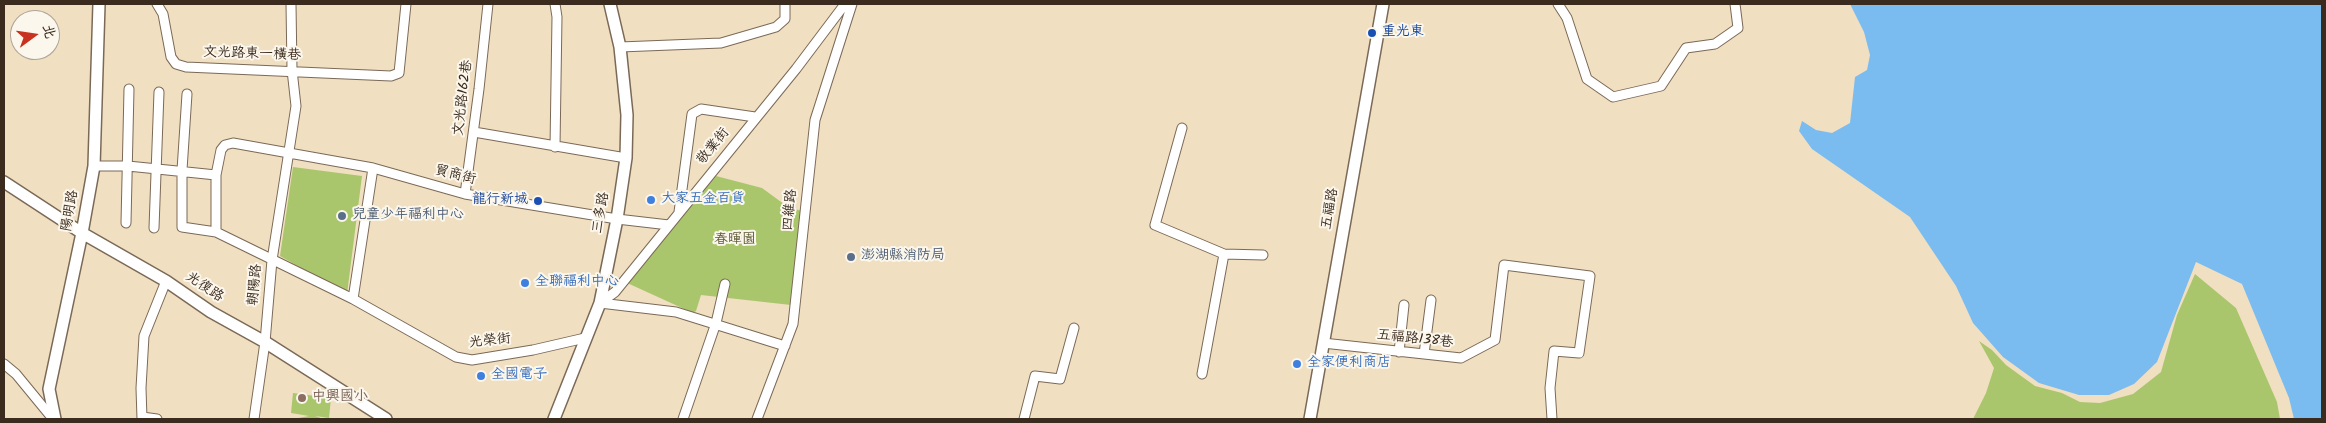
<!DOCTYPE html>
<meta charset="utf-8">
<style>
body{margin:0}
#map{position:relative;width:2326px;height:423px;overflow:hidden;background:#f1dfc1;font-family:Kalam,"LXGW WenKai TC",sans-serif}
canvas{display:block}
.frame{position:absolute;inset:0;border:5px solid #3b2a1e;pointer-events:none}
.north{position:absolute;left:10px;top:10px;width:50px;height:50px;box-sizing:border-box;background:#fbf7ec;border:1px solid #aea59a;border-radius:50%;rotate:76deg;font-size:14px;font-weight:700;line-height:20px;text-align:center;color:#3b2a1e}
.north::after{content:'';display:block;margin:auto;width:18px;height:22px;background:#c8321e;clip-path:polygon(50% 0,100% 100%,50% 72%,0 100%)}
</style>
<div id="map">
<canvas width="2326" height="423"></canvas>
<div class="frame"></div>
<div class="north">北</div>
</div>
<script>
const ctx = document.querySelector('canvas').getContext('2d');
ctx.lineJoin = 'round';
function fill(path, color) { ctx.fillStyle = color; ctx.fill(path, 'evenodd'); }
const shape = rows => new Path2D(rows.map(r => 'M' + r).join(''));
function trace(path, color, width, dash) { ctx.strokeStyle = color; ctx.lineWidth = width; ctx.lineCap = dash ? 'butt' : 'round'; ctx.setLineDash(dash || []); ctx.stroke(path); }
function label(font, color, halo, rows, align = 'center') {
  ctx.font = font + ' Kalam,"LXGW WenKai TC",sans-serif'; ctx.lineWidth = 4; ctx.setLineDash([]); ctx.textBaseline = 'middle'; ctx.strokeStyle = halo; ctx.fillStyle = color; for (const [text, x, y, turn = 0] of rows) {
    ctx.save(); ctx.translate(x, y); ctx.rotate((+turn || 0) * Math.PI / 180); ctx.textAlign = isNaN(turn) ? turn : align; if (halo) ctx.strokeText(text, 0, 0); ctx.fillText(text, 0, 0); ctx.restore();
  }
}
const green = shape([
 [293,167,362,176,347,294,280,256],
 [716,176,762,188,788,207,802,211,791,305,701,295,696,311,693,313,625,282],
 [2195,274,2236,308,2277,402,2280,419,1973,419,1986,393,1994,368,1979,341,1992,350,2006,365,2035,386,2062,393,2080,402,2100,403,2133,394,2161,372,2177,315],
 [293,393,331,398,329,418,315,416,324,419,293,419,309,416,291,413]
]);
const water = shape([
 [1850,4,2322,4,2322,419,2294,419,2289,398,2242,284,2196,262,2157,362,2134,384,2109,395,2079,395,2039,383,2003,357,1973,323,1956,286,1910,217,1812,149,1799,131,1802,121,1816,130,1832,133,1850,123,1855,77,1867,70,1870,55,1864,32]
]);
const minor = shape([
 [157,4,163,14,171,57,176,64,186,67,391,76,399,73,406,4],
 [1558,4,1567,18,1587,79,1613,97,1661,86,1686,48,1715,44,1738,28,1735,4],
 [620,47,721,43,776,27,785,19,785,4],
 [187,94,182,170,182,227,216,232,353,299,456,357,472,360,533,350,585,338],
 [1182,128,1155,225,1224,254,1263,255],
 [474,132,626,158],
 [555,147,557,17,555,4],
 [94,166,128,166,216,175],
 [465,194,479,89,488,4],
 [679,212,692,114,701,109,755,117],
 [126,223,129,89],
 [154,228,159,92],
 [216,232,216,175,221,150,225,145,233,143,373,168,465,194,617,219,669,225],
 [353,299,373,168],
 [600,303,615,292,796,69,845,4],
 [600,303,676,312,785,346],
 [1323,343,1461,358,1495,340,1504,265,1590,276,1579,353,1554,351,1550,388,1552,419],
 [1399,352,1404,305],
 [1424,354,1431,300],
 [4,364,16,374,53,419],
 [1202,374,1224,254],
 [142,417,157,419],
 [142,419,141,388,144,336,166,281],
 [254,419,265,342,272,260,296,106,292,70,291,4],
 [683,419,716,323,725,284],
 [757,419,793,324,815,120,852,4],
 [1024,419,1035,376,1060,379,1074,328]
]);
const tertiary = shape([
 [4,182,82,233,166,281,211,312,265,342,386,419],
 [55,419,49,389,82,233,94,166,99,4],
 [554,419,600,303,617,219,626,158,627,115,620,47,610,4],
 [1310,419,1383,4]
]);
const markers = [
 [1372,33,5,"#1a4fb4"],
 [651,200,5,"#3f7fe0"],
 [538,201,5,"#1a4fb4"],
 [342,216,5,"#5c6f8a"],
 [851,257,5,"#5c6f8a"],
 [525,283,5,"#3f7fe0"],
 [1297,364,5,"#3f7fe0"],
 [481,376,5,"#3f7fe0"],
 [302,398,5,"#8d6e63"]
];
const transitNames = [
 ["重光東",1382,33],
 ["龍行新城",528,201,"right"]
];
const streetNames = [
 ["文光路東一橫巷",252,55,2],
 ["文光路162巷",464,98,-83],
 ["敬業街",714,147,-51],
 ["貿商街",455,176,14],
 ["五福路",1331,209,-80],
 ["四維路",791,210,-84],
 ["陽明路",71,211,-80],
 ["三多路",602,213,-80],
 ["朝陽路",256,285,-85],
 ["光復路",204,288,34],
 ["五福路138巷",1415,340,6],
 ["光榮街",490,342,-6]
];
const shopNames = [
 ["大家五金百貨",661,200],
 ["全聯福利中心",535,283],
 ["全家便利商店",1307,364],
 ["全國電子",491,376]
];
const serviceNames = [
 ["兒童少年福利中心",352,216],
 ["澎湖縣消防局",861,257]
];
const parkNames = [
 ["春暉園",735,241]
];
const educationNames = [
 ["中興國小",312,398]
];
fill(green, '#aac66c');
fill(water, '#7abcef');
trace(minor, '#7b6957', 11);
trace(tertiary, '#7b6957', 14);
trace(minor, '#fff', 9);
trace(tertiary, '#fff', 11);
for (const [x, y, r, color] of markers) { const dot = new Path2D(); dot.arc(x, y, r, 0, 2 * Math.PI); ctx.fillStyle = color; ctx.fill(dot); trace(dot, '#fbf7ec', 2); }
label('14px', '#164399', '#fbf7ec', transitNames, 'left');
label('14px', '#3b2a1e', '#fbf7ec', streetNames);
label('14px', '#366cbe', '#fbf7ec', shopNames, 'left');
label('14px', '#4e5e75', '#fbf7ec', serviceNames, 'left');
label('14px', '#5c5935', '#fbf7ec', parkNames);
label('14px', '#785e54', '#fbf7ec', educationNames, 'left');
</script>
